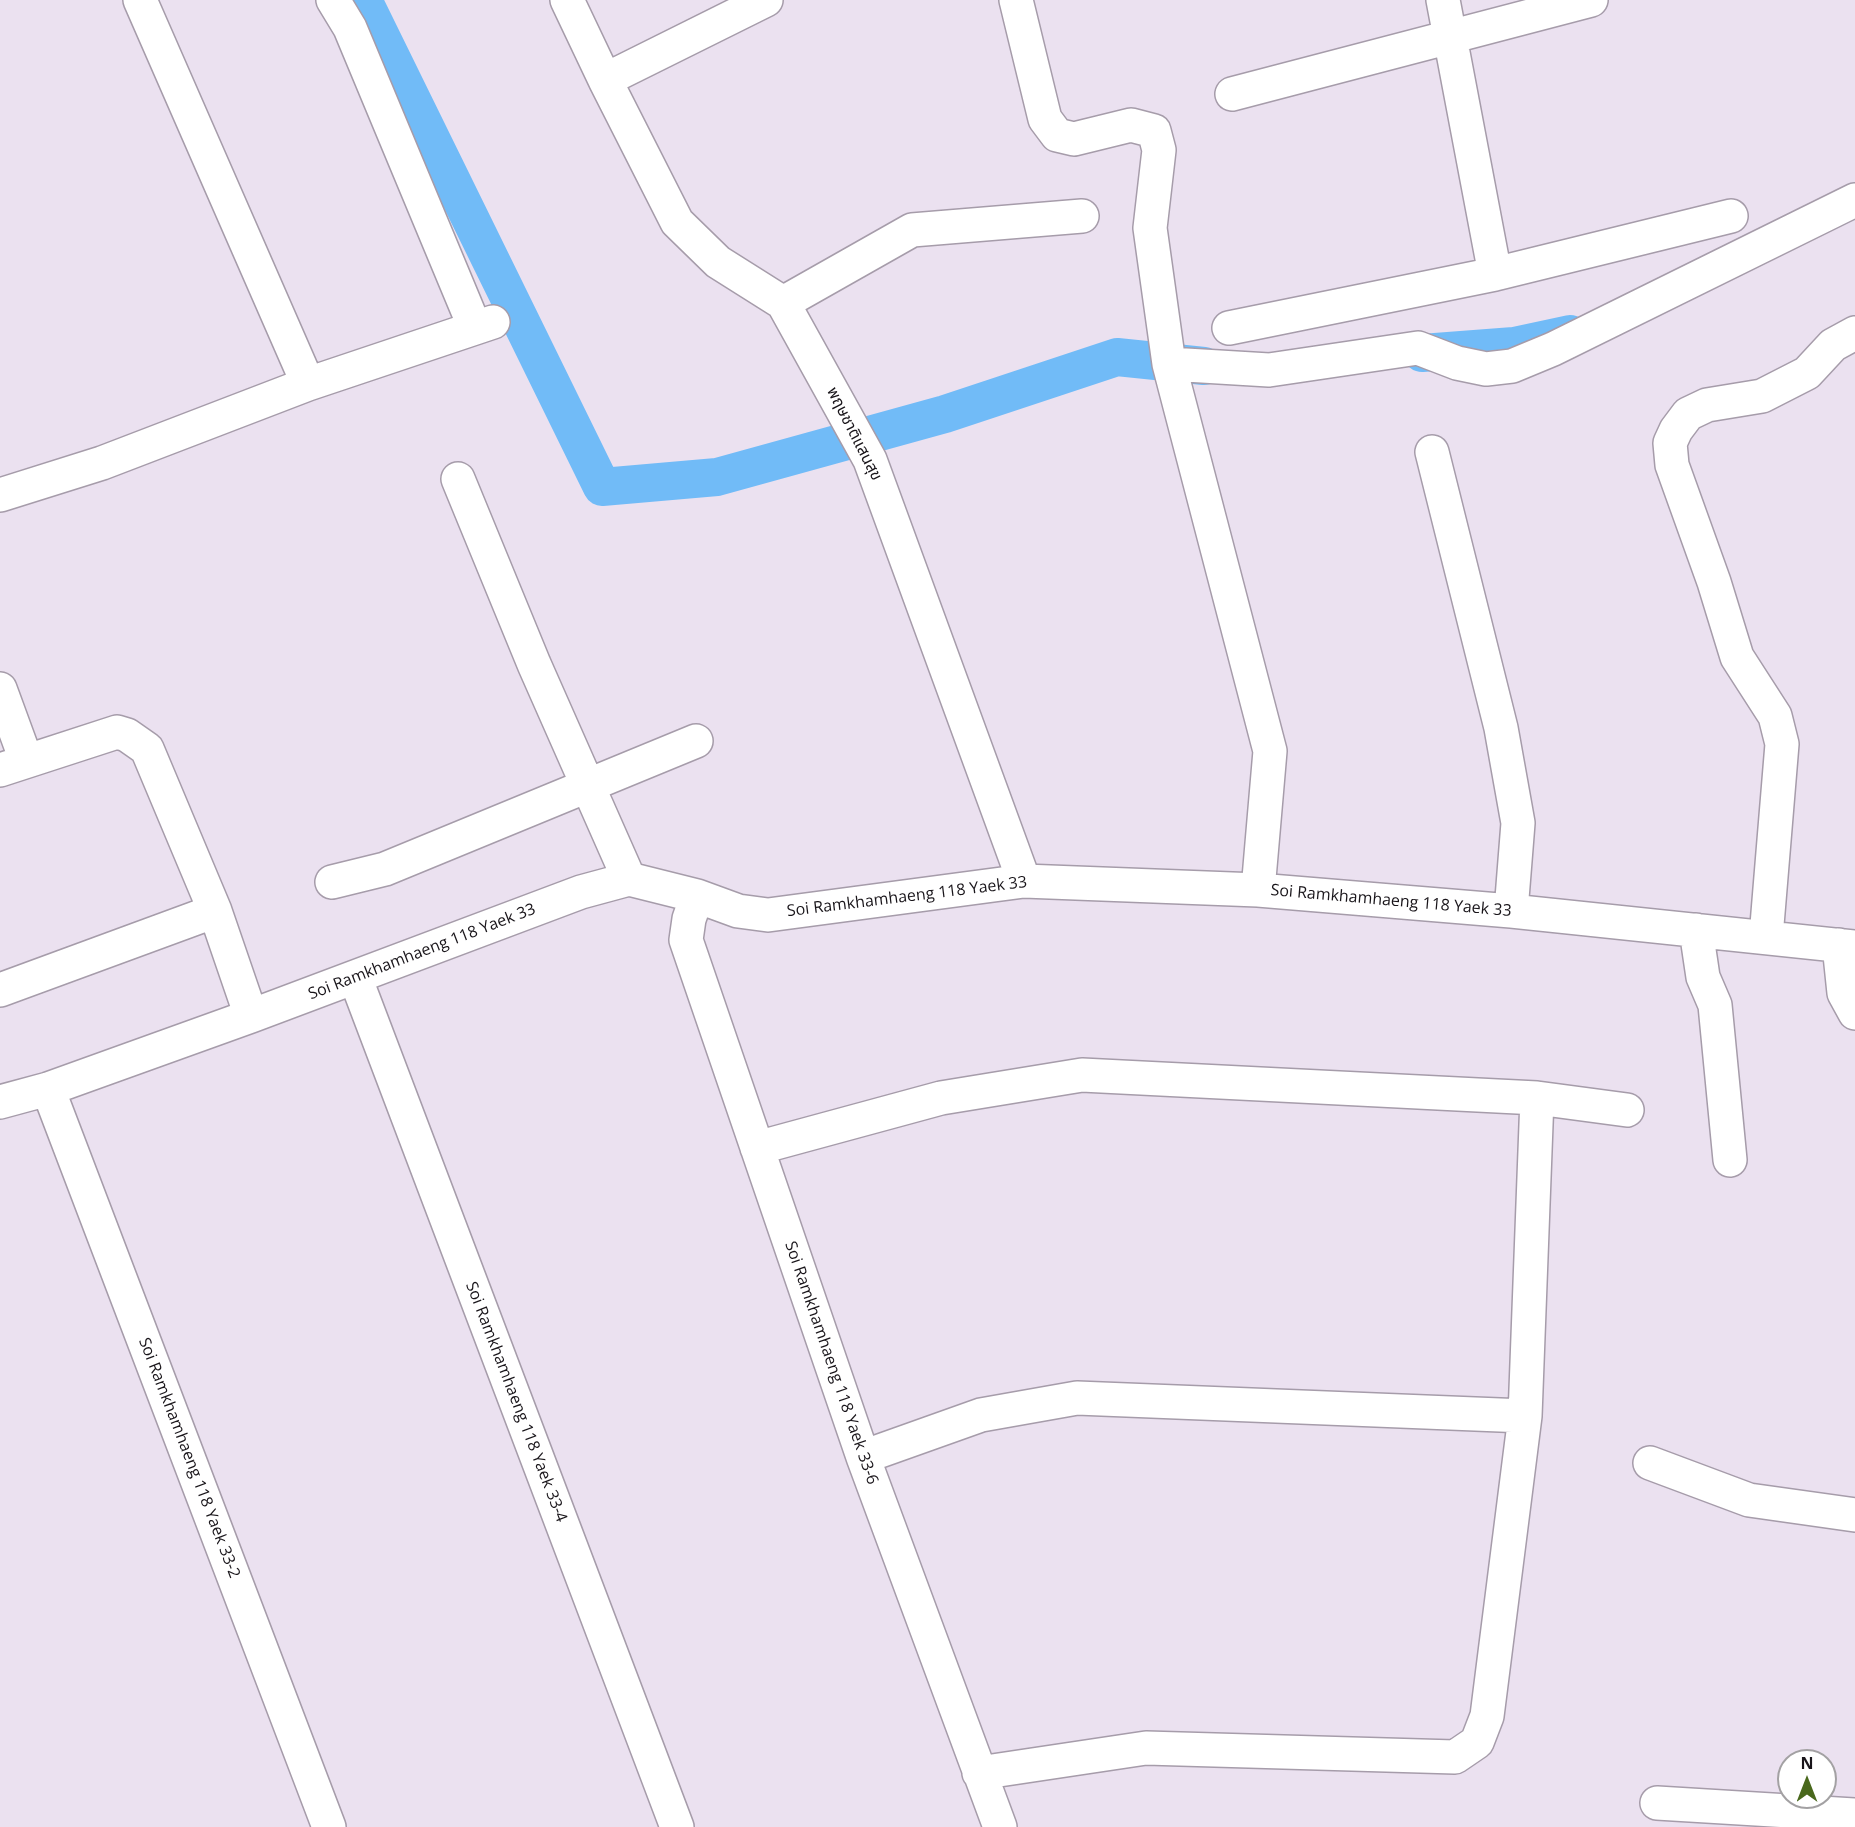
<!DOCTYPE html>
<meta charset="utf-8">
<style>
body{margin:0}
#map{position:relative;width:1855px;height:1827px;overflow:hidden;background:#ebe1f0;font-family:"Open Sans",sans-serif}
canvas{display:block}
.north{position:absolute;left:1777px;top:1749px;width:60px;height:60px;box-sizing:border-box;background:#fff;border:2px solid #a3a1a3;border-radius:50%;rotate:0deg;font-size:16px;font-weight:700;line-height:24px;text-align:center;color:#19151a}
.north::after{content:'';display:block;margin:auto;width:21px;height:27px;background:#49681c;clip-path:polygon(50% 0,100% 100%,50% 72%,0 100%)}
</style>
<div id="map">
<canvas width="1855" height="1827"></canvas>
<div class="north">N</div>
</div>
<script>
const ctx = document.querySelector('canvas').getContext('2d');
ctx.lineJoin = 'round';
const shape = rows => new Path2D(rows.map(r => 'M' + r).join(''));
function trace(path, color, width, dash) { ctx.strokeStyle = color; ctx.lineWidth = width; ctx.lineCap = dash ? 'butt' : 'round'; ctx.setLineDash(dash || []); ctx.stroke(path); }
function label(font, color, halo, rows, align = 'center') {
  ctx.font = font + ' "Open Sans","Noto Sans Thai",sans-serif'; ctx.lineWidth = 6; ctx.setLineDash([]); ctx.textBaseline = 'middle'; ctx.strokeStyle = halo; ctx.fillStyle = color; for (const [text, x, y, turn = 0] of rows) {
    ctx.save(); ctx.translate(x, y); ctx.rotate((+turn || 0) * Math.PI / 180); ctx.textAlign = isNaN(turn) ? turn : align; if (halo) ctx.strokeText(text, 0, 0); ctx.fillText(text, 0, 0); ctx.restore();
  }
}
const canal = shape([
 [363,0,602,487,717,477,945,414,1117,357,1204,366],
 [1422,353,1514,346,1570,334]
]);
const minor = shape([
 [140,0,308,384],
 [333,0,350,28,475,328],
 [567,0,605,80,677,222,718,262,783,303,870,460,1024,881],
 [1016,0,1045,119,1057,135,1074,139,1131,125,1154,131,1159,150,1150,228,1169,364,1270,751,1258,890],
 [1443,0,1495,274],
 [605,80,766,0],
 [1232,94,1591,0],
 [783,303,912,230,1082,216],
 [1229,328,1495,274,1731,216],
 [1169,364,1269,370,1418,348,1457,363,1486,369,1512,366,1553,349,1855,200],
 [1432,452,1501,728,1518,823,1511,911],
 [458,479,534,664,629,879],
 [0,495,102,463,308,384,493,322],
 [0,689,26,760],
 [0,770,117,732,127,735,147,749,215,911,251,1016],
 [332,882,385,869,696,741],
 [697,896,689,919,686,940,863,1457,1000,1827],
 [1696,930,1703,977,1715,1005,1730,1160],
 [1766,937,1782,744,1775,716,1737,657,1714,582,1672,465,1670,443,1676,430,1688,414,1707,405,1762,396,1807,373,1833,345,1855,333],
 [1839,945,1844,993,1855,1013],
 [355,977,677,1827],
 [0,990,215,911],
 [48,1089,329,1827],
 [0,1102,48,1089,251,1016,581,892,629,879,697,896,738,911,768,915,1024,881,1258,890,1511,911,1855,947],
 [757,1148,941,1098,1082,1075,1537,1098,1627,1110],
 [863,1457,981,1415,1077,1398,1525,1416],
 [1650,1463,1749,1500,1855,1515],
 [979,1773,1146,1748,1455,1757,1477,1742,1487,1716,1525,1416,1537,1098],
 [1657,1803,1855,1815]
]);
const streetNames = [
 ["พฤษชาติแสนสุข",854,434,63],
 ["Soi Ramkhamhaeng 118 Yaek 33",907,897,-7],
 ["Soi Ramkhamhaeng 118 Yaek 33",1391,901,5],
 ["Soi Ramkhamhaeng 118 Yaek 33",422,952,-21],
 ["Soi Ramkhamhaeng 118 Yaek 33-6",831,1363,71],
 ["Soi Ramkhamhaeng 118 Yaek 33-4",516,1402,69],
 ["Soi Ramkhamhaeng 118 Yaek 33-2",189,1458,69]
];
trace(canal, '#71bbf7', 38);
trace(minor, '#a69caa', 36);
trace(minor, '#fff', 33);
label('16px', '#19151a', '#fff', streetNames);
</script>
